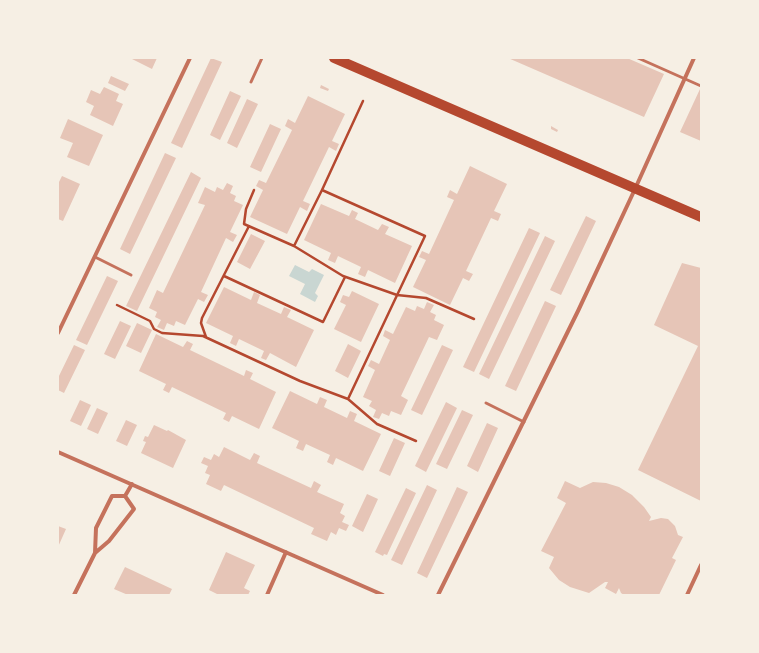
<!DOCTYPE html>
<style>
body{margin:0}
#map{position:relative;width:759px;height:653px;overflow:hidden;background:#f6efe4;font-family:Overpass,sans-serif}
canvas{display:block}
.frame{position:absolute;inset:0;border:59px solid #f6efe4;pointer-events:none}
</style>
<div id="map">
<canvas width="759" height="653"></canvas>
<div class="frame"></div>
</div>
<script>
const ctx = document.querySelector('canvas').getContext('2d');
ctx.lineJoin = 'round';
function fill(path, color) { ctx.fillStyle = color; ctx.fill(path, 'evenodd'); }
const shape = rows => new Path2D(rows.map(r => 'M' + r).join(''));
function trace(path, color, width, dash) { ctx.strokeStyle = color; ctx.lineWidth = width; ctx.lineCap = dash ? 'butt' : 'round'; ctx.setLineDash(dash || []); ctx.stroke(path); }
const water = shape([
 [295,265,309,272,312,269,324,275,315,293,318,296,315,302,300,294,305,284,289,276]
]);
const building = shape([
 [130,58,157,58,152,69],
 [211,58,222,62,182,148,171,143],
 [508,58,627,58,664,74,644,117],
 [111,76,129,84,125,91,108,83],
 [321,85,329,89,328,91,320,88],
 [104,87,119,94,116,101,123,104,113,126,90,115,94,106,86,102,91,90,100,94],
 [700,89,701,90,701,141,680,132],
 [230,91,241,96,220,140,210,135],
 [308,96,345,114,332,141,339,144,336,151,329,147,303,201,310,204,307,211,300,207,287,234,250,217,263,190,256,186,259,180,266,183,292,130,285,126,288,119,295,123],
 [247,99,258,104,237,148,227,143],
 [68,119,103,135,89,166,67,157,73,143,60,138],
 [270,124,281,129,261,172,250,167],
 [551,126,558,130,557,132,551,129],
 [165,153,176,158,130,254,120,249],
 [470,166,507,184,494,211,501,214,498,221,491,218,466,271,473,274,469,281,463,278,450,305,413,287,426,260,419,257,422,251,429,254,454,200,447,197,450,190,457,194],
 [191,172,201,178,137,311,126,306],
 [62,176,80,184,63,221,58,219,58,184],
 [227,183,233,186,230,193,236,196,234,201,243,205,230,232,237,235,233,242,226,238,201,292,208,295,204,302,198,299,185,325,176,321,174,326,167,323,164,330,157,327,161,320,155,317,157,312,149,308,157,290,163,293,205,205,198,203,205,187,215,192,217,187,223,190],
 [321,204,349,216,352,210,358,213,355,219,378,230,382,224,389,227,385,234,412,246,395,283,368,270,365,277,358,274,361,267,338,256,335,263,328,260,331,253,304,240],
 [586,216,596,221,561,295,550,290],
 [529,228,540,233,474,372,463,367],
 [251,234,265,241,250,269,237,262],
 [545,236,555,241,489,379,479,374],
 [682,263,701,268,701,501,638,470,698,346,654,325],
 [107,276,118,281,87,345,76,340],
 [224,287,251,300,254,292,260,295,257,303,281,314,284,307,291,310,287,317,314,330,296,367,270,353,266,360,261,358,264,351,239,339,236,346,230,343,233,336,206,323],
 [352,291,379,304,361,342,334,329,346,305,340,302,343,295,349,297],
 [545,301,556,306,516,391,505,386],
 [427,302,434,305,430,312,436,315,434,320,444,325,437,340,429,337,401,396,408,400,401,415,391,411,389,416,382,413,379,419,373,417,376,410,369,406,372,401,363,397,375,370,368,366,371,360,379,364,390,340,383,336,385,330,393,334,406,307,415,311,417,306,424,309],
 [120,321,131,326,115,359,104,354],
 [137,323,152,330,141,353,126,346],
 [156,334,183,347,187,341,193,344,190,350,244,376,246,370,253,373,250,379,276,392,259,429,232,416,229,422,223,419,226,413,172,387,169,393,163,390,166,384,139,371],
 [348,344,361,351,348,378,335,371],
 [74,345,85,350,64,393,58,390,58,378],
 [442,345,453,350,422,415,411,410],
 [290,391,317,404,320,397,327,400,324,407,347,418,350,411,357,414,354,421,381,434,363,471,336,458,333,465,327,462,330,455,306,444,303,451,296,448,299,441,272,428],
 [80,400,91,405,81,426,70,421],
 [446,402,457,408,426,472,415,466],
 [97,408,108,413,98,434,87,429],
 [462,410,473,415,447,469,436,464],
 [126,420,137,425,127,446,116,441],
 [487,423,498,428,478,472,467,466],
 [154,425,167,431,168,430,186,440,173,468,141,453,146,442,143,441,145,436,148,437],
 [394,438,405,443,390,476,379,471],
 [224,447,250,460,254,453,260,456,257,463,311,488,314,481,321,485,317,492,344,504,340,513,345,516,342,522,349,525,346,531,339,528,336,535,331,532,327,541,311,534,314,528,224,485,221,491,206,484,210,475,205,473,208,466,201,463,204,457,211,460,214,454,219,457],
 [565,481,580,488,593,482,606,483,619,487,632,495,644,507,651,517,649,521,661,518,668,519,675,526,678,535,683,537,672,558,676,560,659,595,624,595,621,593,619,588,616,594,605,588,608,582,605,582,589,593,570,587,559,580,549,568,554,557,541,551,566,503,557,498],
 [427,485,437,490,402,565,391,560],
 [457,487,468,492,427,578,417,573],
 [406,488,416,493,387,555,384,554,383,556,375,552],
 [367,494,378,499,363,532,352,526],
 [58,526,66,529,58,547],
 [226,552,255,565,244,588,250,591,248,595,219,595,209,590],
 [125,567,172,589,169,595,128,595,114,589]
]);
const path = shape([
 [254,190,246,209,244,224,294,246,322,190],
 [294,246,343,276,397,295,426,298,474,319],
 [224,276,323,322,345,277],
 [117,305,150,321,154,329,162,333,203,336,300,381,348,399,377,424,416,441],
 [206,337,201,323,202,318,249,226],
 [348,399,425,236,322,190,363,101]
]);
const service = shape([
 [638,58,701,86],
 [251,82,262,58],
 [95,257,131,275],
 [486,403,524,422]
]);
const minor = shape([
 [58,333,190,58],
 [58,452,383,595],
 [125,496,132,484],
 [95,553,109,541,134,509,125,496],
 [74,595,95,553,96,528,112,496,125,496],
 [267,595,286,552],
 [438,595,578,311,635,189,694,58],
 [687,595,701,565]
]);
const primary = shape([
 [334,58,701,217]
]);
fill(water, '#c9d6d2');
fill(building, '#e6c5b7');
trace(path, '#b5482f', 2.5);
trace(service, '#c5725c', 3);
trace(minor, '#c5725c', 4);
trace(primary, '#b5482f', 10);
</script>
